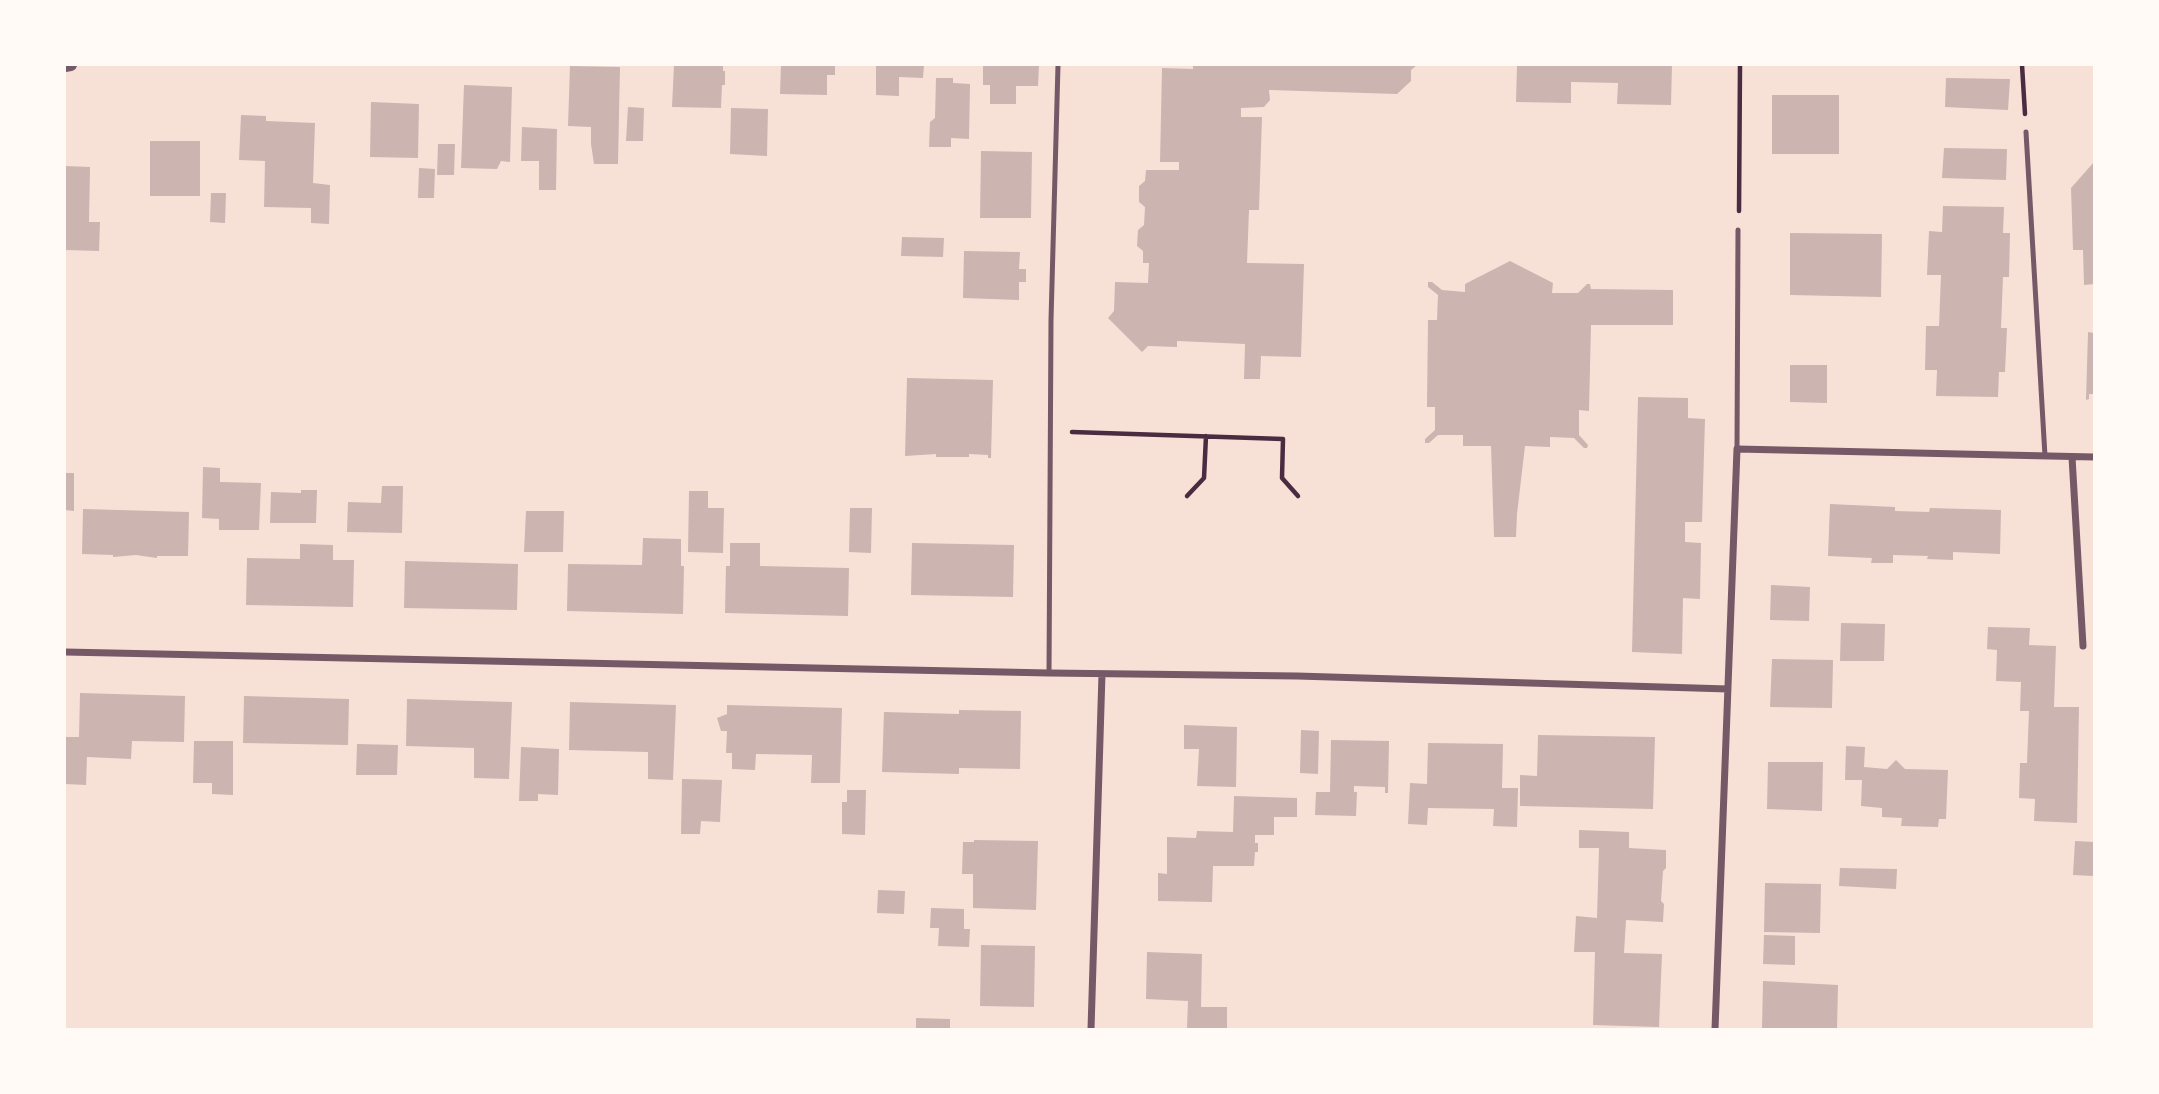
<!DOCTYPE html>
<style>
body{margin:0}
#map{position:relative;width:2159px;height:1094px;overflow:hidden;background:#f7e1d7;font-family:"Exo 2",sans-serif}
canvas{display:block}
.frame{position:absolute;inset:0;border:66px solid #fffaf5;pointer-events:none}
</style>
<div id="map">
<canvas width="2159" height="1094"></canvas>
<div class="frame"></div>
</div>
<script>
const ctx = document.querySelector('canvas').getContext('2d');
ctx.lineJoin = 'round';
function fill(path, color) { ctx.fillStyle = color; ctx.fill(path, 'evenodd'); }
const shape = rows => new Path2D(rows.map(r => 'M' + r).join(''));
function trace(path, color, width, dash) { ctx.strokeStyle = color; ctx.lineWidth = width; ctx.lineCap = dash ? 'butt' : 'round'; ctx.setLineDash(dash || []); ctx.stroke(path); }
const building = shape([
 [674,65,723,65,723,71,725,71,725,85,722,85,721,108,672,107],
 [781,65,835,65,835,75,827,75,827,95,780,94],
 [876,65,924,65,923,78,899,77,899,96,876,95],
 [983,65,1039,65,1038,86,1016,86,1016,104,990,104,990,85,983,85],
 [1193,65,1417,65,1411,70,1411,81,1397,94,1269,90,1270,100,1264,107,1241,108,1241,117,1262,117,1259,210,1249,210,1247,263,1304,264,1301,357,1261,356,1260,379,1244,379,1245,344,1177,341,1177,347,1148,346,1142,352,1108,318,1114,311,1115,282,1148,283,1149,263,1143,263,1143,251,1137,246,1138,230,1144,225,1145,207,1139,202,1139,186,1145,181,1146,170,1179,170,1179,162,1160,162,1162,68,1193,69],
 [1517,65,1672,65,1671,105,1617,104,1618,83,1571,82,1571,103,1516,102],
 [570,66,620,67,618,164,594,164,591,144,591,127,568,126],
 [936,78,953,78,953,83,970,84,969,139,951,138,951,147,929,147,930,122,935,118],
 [1946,78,2010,79,2008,110,1945,107],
 [464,85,512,87,510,162,501,161,497,169,461,168],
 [1772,95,1839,95,1839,154,1772,154],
 [371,102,419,104,418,158,370,157],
 [628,107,644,108,643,141,626,141],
 [731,108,768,109,767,156,730,154],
 [241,115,266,116,266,121,315,123,313,183,330,185,329,224,311,223,311,208,264,207,265,161,239,160],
 [522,127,557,129,556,190,539,190,539,161,521,161],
 [150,141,200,141,200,196,150,196],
 [438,144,455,144,454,175,437,175],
 [1944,148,2007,149,2006,180,1942,178],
 [981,151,1032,152,1031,218,980,218],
 [2094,162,2094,284,2084,285,2083,250,2073,250,2071,188],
 [65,166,90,167,89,222,100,222,99,251,65,250],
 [419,168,435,169,434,198,418,198],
 [211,193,226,193,225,223,210,222],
 [1943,206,2004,207,2003,233,2010,233,2009,277,2003,277,2001,328,2007,328,2005,372,1999,372,1998,397,1936,396,1937,370,1925,370,1926,326,1939,326,1941,275,1927,275,1929,231,1942,232],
 [1790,233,1882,234,1881,297,1790,295],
 [902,237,944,238,943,257,901,256],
 [964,251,1020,252,1019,269,1026,269,1026,282,1019,282,1019,300,963,298],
 [1510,261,1553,283,1552,293,1578,293,1587,284,1590,284,1591,289,1673,290,1673,325,1591,325,1589,411,1579,410,1579,435,1588,445,1587,448,1584,448,1574,438,1550,437,1550,447,1525,446,1517,514,1516,537,1494,537,1491,446,1463,446,1463,435,1438,435,1429,443,1425,443,1425,439,1435,430,1435,407,1427,407,1428,320,1437,320,1438,295,1428,287,1428,282,1432,282,1442,290,1465,292,1465,284],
 [2088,332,2094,333,2094,394,2089,394,2089,399,2086,400],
 [1790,365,1827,365,1827,403,1790,402],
 [907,378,993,380,991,458,988,458,988,455,969,454,969,457,936,457,936,454,905,456],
 [1638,397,1688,398,1688,418,1705,419,1702,522,1685,522,1685,542,1701,543,1700,599,1683,598,1682,654,1632,652],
 [203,467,220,468,220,482,261,483,259,530,219,530,219,519,202,518],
 [65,473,74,473,74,511,65,510],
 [382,486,403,486,402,533,347,532,348,502,381,503],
 [301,490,317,490,316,523,270,523,271,492,301,493],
 [689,491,708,491,708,508,724,508,723,553,688,552],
 [1830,504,1895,507,1895,511,1929,512,1930,508,2001,510,2000,554,1953,552,1953,560,1927,559,1928,556,1893,555,1893,563,1871,563,1872,558,1828,556],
 [850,508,872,508,871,553,849,552],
 [83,509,189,512,188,556,157,556,157,558,136,555,113,557,113,555,82,554],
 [526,511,564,511,563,552,524,552],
 [643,538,681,539,681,566,684,566,683,614,567,611,568,564,642,565],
 [730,543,760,543,760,566,849,568,848,616,725,613,726,566,730,566],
 [912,543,1014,545,1013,597,911,595],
 [300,544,333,545,333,560,354,560,353,607,246,605,247,558,300,559],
 [405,561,518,564,517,610,404,608],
 [1771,585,1810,587,1809,621,1770,620],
 [1841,623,1885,624,1884,661,1840,661],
 [1988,627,2030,628,2029,645,2056,646,2054,707,2079,707,2077,823,2034,821,2035,799,2019,798,2020,763,2027,763,2029,711,2020,711,2021,682,1996,681,1997,650,1987,649],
 [1772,659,1833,660,1832,708,1770,707],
 [80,693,185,696,184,742,132,741,131,759,87,757,86,785,65,784,65,737,79,737],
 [244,696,349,699,348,745,243,743],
 [407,699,512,702,509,779,474,778,474,748,406,746],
 [570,702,676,705,673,780,648,779,648,752,569,750],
 [727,705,842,708,840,783,811,783,812,755,756,754,755,770,732,769,732,753,726,753,727,731,721,731,717,718,727,714],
 [959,710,1021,711,1020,769,959,768,959,774,882,772,884,712,959,714],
 [1184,725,1237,727,1236,787,1197,786,1199,749,1184,749],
 [1301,730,1319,731,1318,774,1300,773],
 [1538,735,1655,737,1653,809,1520,806,1520,775,1537,776],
 [1331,740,1389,741,1388,793,1385,793,1385,787,1354,786,1354,792,1357,792,1356,816,1315,815,1316,792,1330,792],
 [194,741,233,741,233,795,212,794,212,783,193,783],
 [1428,743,1503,744,1502,788,1518,788,1517,827,1493,826,1494,809,1428,808,1427,825,1408,824,1410,783,1427,784],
 [357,744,398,745,397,775,356,775],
 [1846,746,1865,747,1864,767,1887,769,1896,760,1905,769,1948,770,1946,819,1939,819,1938,827,1901,826,1902,818,1882,817,1882,808,1861,806,1862,780,1845,780],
 [521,747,559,749,558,795,538,794,538,801,519,801],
 [1768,762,1823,762,1822,811,1767,809],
 [682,779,722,780,720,822,701,821,700,834,681,834],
 [847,790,866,790,865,835,842,834,842,802,847,802],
 [1234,796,1297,798,1297,817,1274,817,1274,835,1255,835,1255,843,1258,843,1258,852,1255,852,1254,866,1213,866,1212,902,1158,901,1158,873,1167,874,1167,837,1196,838,1197,831,1233,832],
 [1579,830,1629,832,1629,848,1666,850,1666,868,1663,871,1661,901,1664,904,1663,922,1626,920,1624,953,1662,954,1659,1027,1593,1025,1595,952,1574,952,1575,935,1576,916,1597,918,1599,848,1579,848],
 [974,840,1038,841,1036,910,973,908,973,874,962,874,963,842,974,842],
 [2075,841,2094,842,2094,876,2073,875],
 [1840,868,1897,869,1896,889,1839,886],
 [1765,883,1821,884,1820,933,1764,932],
 [878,890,905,891,904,914,877,913],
 [931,908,964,909,964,929,970,929,969,947,938,946,939,928,930,928],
 [1764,935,1795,936,1795,965,1763,964],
 [981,945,1035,946,1034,1007,980,1006],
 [1147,952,1202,954,1201,1007,1227,1007,1227,1029,1187,1029,1188,1001,1146,999],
 [1763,981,1838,985,1837,1029,1762,1029],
 [916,1018,950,1019,950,1029,916,1029]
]);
const path = shape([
 [2022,65,2025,114],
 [1739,211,1740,65],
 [1072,432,1283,439,1282,478,1298,496],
 [1187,496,1204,478,1206,436]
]);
const service = shape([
 [2026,132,2045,456],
 [1737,449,1738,230],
 [1049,673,1051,320,1058,65]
]);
const minor = shape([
 [2072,457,2083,646],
 [65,652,1049,673,1297,676,1728,689],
 [1091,1029,1102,674],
 [1715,1029,1737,449,2094,457]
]);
const tertiary = shape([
 [65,66,71,65]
]);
fill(building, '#ccb4b1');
trace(path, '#4a2c40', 4.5);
trace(service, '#755966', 5);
trace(minor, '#755966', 7);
trace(tertiary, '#755966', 12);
</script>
